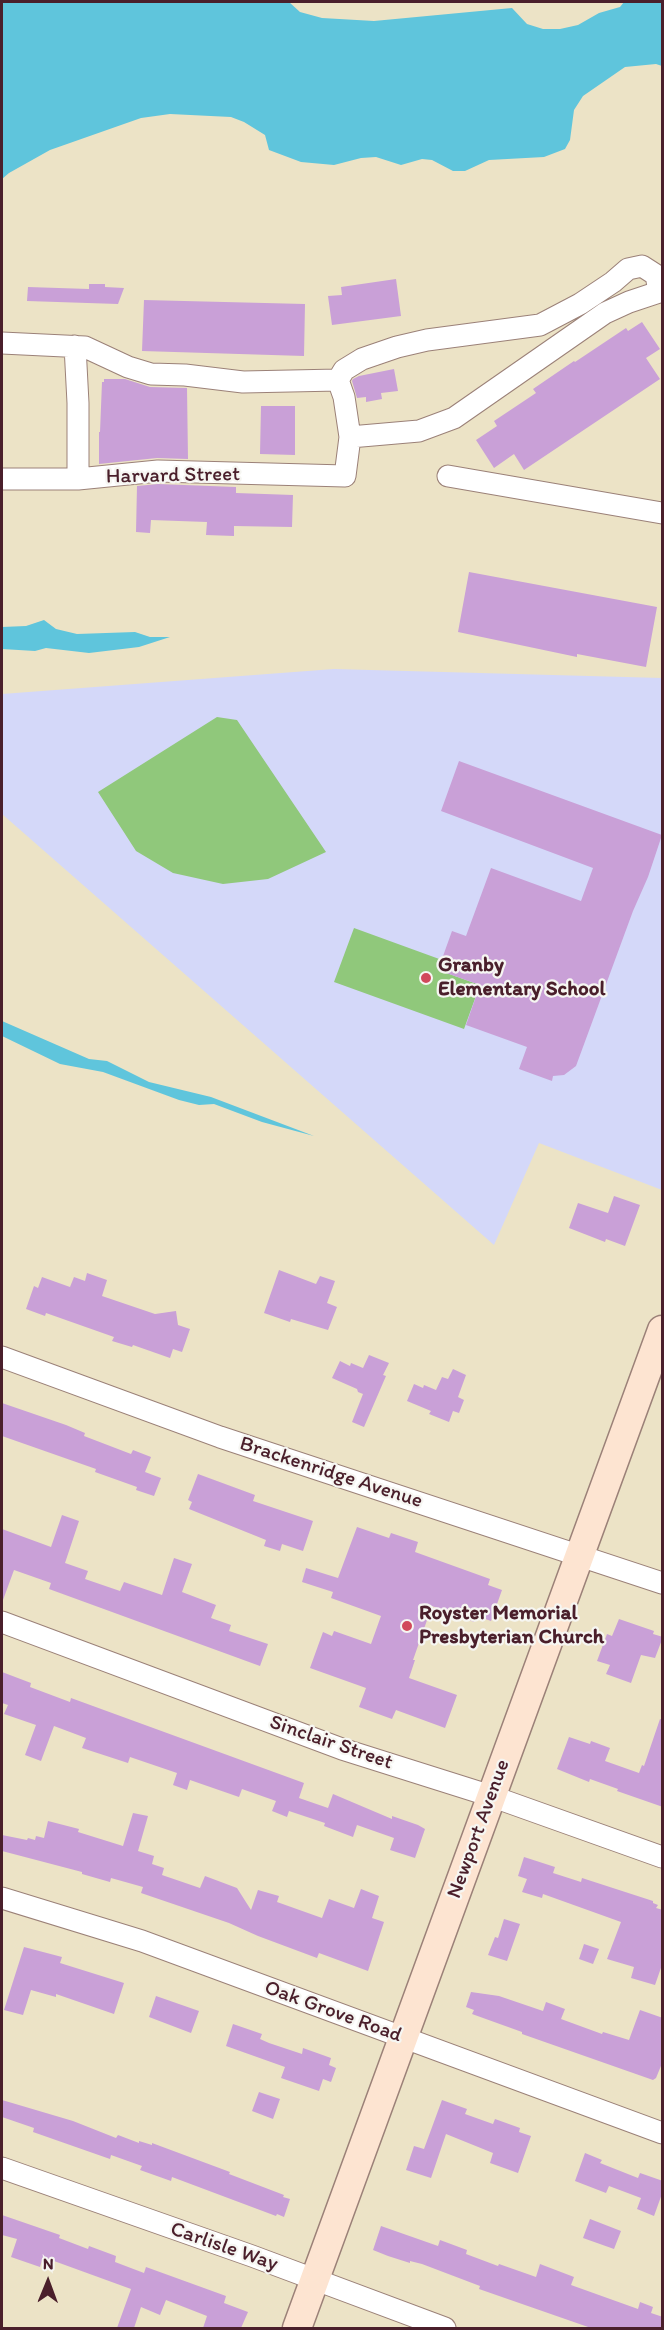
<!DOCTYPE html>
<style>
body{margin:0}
#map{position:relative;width:664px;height:2330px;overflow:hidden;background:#ece3c6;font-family:Itim,sans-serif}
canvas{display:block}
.frame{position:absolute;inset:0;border:3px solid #4a1f2b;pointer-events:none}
.north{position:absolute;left:18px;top:2252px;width:60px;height:60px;-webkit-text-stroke:4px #f6f6f2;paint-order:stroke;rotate:1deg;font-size:16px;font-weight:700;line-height:24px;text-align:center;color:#4a1f2b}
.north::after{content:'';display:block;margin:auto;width:21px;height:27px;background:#4a1f2b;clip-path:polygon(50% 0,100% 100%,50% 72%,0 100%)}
</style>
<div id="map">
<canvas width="664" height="2330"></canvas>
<div class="frame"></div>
<div class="north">N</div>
</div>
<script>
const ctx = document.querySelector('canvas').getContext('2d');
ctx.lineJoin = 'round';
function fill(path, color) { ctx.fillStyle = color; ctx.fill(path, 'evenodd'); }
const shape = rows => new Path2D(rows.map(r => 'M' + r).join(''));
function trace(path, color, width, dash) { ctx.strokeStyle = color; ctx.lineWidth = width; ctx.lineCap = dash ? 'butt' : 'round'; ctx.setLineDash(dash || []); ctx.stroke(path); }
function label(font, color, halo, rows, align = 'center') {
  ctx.font = font + ' Itim,sans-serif'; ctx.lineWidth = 4.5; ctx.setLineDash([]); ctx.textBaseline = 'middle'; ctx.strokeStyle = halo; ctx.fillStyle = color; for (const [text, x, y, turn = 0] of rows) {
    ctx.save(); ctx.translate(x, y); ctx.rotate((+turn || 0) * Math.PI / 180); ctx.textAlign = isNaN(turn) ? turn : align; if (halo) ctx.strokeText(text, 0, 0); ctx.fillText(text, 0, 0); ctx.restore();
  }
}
const built = shape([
 [334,669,662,678,662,1190,539,1143,494,1245,2,814,2,694]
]);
const green = shape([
 [217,717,237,720,326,852,268,879,223,884,173,873,136,851,98,792],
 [354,928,442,960,438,970,480,985,464,1029,334,982]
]);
const water = shape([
 [2,2,289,2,300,12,322,18,374,21,512,8,527,24,543,29,560,29,578,25,599,13,620,7,624,2,662,2,662,66,656,64,625,67,583,96,574,110,570,140,565,149,544,157,489,160,465,171,453,171,432,160,422,159,401,165,376,157,361,158,334,165,301,162,269,150,265,135,244,122,231,117,170,114,141,118,50,150,9,173,2,179],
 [44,620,56,629,77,634,135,632,150,637,170,637,139,647,89,653,46,648,35,651,2,649,2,627,26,626],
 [2,1021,89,1059,107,1061,149,1082,211,1097,314,1136,262,1122,214,1104,199,1105,179,1100,103,1072,60,1064,2,1036]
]);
const building = shape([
 [396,279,401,316,332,325,328,296,342,295,341,287],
 [89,284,105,284,105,287,124,288,118,304,27,301,28,287,89,289],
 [144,300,305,304,304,356,142,351],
 [642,322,660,349,646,358,660,379,524,470,514,454,494,468,476,440,497,426,494,421,536,393,533,389,574,361,575,362,626,328,628,331],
 [394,369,398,391,381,393,382,399,366,402,366,397,357,398,352,381,353,379,359,376],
 [104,379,125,379,150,387,187,388,188,459,157,458,99,464,99,432,100,432,102,382,104,382],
 [261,406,295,406,295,455,260,454],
 [158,484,236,487,236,493,293,495,292,527,234,526,234,536,206,535,207,522,151,520,150,533,136,532,137,486],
 [469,572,657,607,646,667,577,654,577,657,458,632],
 [459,761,662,835,648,877,633,911,576,1066,564,1075,553,1076,552,1081,519,1069,527,1047,466,1025,480,985,438,970,452,931,466,936,491,868,581,901,593,868,441,811],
 [614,1196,640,1205,625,1246,606,1239,605,1242,569,1228,578,1203,608,1213],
 [279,1270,316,1284,320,1276,335,1281,327,1303,337,1307,328,1330,291,1319,290,1322,264,1313],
 [87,1273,107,1280,102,1296,155,1314,176,1311,178,1325,190,1329,182,1352,173,1349,170,1358,133,1345,132,1347,112,1341,114,1337,46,1313,45,1316,26,1309,34,1286,38,1288,42,1277,70,1287,74,1277,85,1281],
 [369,1355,389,1363,383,1375,386,1376,364,1427,352,1422,363,1394,358,1392,357,1389,332,1378,340,1361,350,1366,351,1363,363,1368],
 [453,1369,466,1375,458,1397,464,1400,459,1413,453,1411,449,1422,429,1414,431,1411,407,1401,414,1384,423,1388,424,1385,436,1390,442,1377,448,1379],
 [2,1403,66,1425,85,1433,84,1436,131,1454,133,1450,151,1457,145,1472,161,1478,154,1496,136,1490,137,1487,95,1472,96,1469,2,1436],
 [198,1474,255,1495,253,1501,313,1521,303,1551,282,1544,280,1551,264,1546,266,1540,189,1509,192,1502,188,1500],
 [62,1515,79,1521,65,1563,88,1571,85,1579,120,1591,124,1582,162,1595,174,1558,192,1564,182,1592,216,1605,211,1618,231,1625,229,1631,268,1644,260,1666,49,1589,51,1583,14,1570,3,1600,2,1600,2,1529,51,1547],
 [357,1527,389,1538,391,1533,418,1542,415,1552,490,1579,488,1585,502,1590,491,1621,477,1616,474,1622,432,1606,413,1660,415,1660,409,1678,457,1695,445,1728,396,1710,392,1719,359,1707,366,1688,310,1668,323,1632,332,1636,334,1631,371,1644,381,1616,331,1598,333,1592,302,1582,306,1568,338,1578],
 [619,1619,654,1631,653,1634,663,1637,655,1658,641,1655,631,1683,606,1674,610,1665,597,1661,607,1634,612,1636],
 [2,1672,31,1683,30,1687,70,1702,71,1698,304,1783,299,1798,328,1808,333,1794,392,1819,392,1816,418,1825,425,1829,415,1858,390,1850,394,1838,357,1825,353,1837,324,1826,325,1823,289,1811,287,1817,272,1811,276,1801,242,1789,239,1797,190,1780,187,1790,173,1785,177,1773,130,1757,128,1763,82,1748,86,1738,54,1726,41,1761,25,1755,36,1725,4,1714,8,1705,2,1703],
 [660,1719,663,1720,663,1807,617,1791,618,1789,590,1779,589,1782,557,1769,569,1737,590,1744,591,1741,610,1748,605,1761,639,1773,642,1765,644,1766],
 [133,1813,148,1816,138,1851,154,1856,152,1864,164,1868,162,1875,200,1888,205,1876,237,1888,251,1910,258,1890,279,1896,277,1902,322,1918,329,1899,354,1908,361,1889,379,1896,372,1918,384,1922,368,1971,319,1953,317,1958,258,1936,229,1923,141,1893,143,1887,111,1878,110,1882,82,1874,82,1872,2,1851,2,1835,27,1840,28,1838,35,1840,36,1836,44,1838,48,1821,79,1829,78,1832,123,1846],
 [524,1857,555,1867,553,1873,581,1882,582,1878,653,1901,653,1903,658,1905,656,1908,663,1910,663,1962,655,1985,631,1978,634,1967,607,1959,621,1922,543,1894,542,1898,522,1892,527,1879,518,1876],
 [504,1919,520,1924,507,1961,488,1955,495,1937,498,1938],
 [584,1944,599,1949,593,1964,579,1959],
 [24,1947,62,1957,60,1963,124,1983,114,2014,56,1994,56,1997,31,1990,23,2015,4,2010],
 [471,1992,499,1996,543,2011,546,2002,565,2009,561,2019,602,2034,603,2032,629,2040,640,2010,663,2018,663,2061,656,2078,653,2080,522,2034,522,2032,472,2014,474,2010,466,2007],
 [156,1996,199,2011,191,2033,149,2017],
 [233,2024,262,2034,260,2039,269,2043,302,2054,303,2048,331,2058,329,2065,336,2068,331,2082,323,2079,319,2091,281,2078,285,2067,226,2046],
 [259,2092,280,2099,273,2119,252,2111],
 [2,2100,73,2121,116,2138,118,2135,139,2143,139,2141,152,2145,152,2143,230,2172,229,2174,284,2195,283,2197,290,2199,284,2217,277,2214,276,2216,172,2177,171,2181,140,2170,142,2166,111,2155,110,2159,33,2132,34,2128,2,2117],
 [442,2100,467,2109,465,2114,493,2124,495,2119,520,2128,519,2132,531,2136,518,2173,490,2163,493,2153,446,2134,431,2178,406,2170,414,2146,424,2149],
 [585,2153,602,2160,600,2163,638,2178,640,2173,663,2181,663,2191,654,2216,637,2209,641,2198,609,2186,606,2193,575,2181],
 [2,2215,60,2235,59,2238,88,2249,89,2246,116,2256,115,2262,144,2273,146,2267,226,2296,224,2303,248,2312,241,2328,203,2328,207,2316,166,2300,160,2315,141,2307,134,2328,117,2328,131,2289,43,2257,40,2267,11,2257,17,2239,2,2235],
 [590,2219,621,2231,614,2249,583,2238],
 [381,2226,438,2246,440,2240,467,2250,466,2254,498,2266,499,2264,536,2277,540,2264,574,2277,571,2285,638,2309,640,2302,653,2307,651,2313,663,2317,663,2328,591,2328,479,2289,480,2286,422,2264,410,2261,410,2263,388,2256,373,2250]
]);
const street = shape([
 [2,343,85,347,128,367,151,374,185,375,243,382,338,380,344,397,350,437],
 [75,346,78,403,78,479],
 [338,380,344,370,362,359,397,347,427,340,540,325,580,304,613,282,628,269,642,266,656,275,659,292],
 [448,476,662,513],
 [2,479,78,479,158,471,345,476,350,437,419,431,454,418,605,313,629,302,662,291],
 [2,1357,220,1437,662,1583],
 [2,1622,342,1749,491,1796,662,1857],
 [2,1898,142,1941,662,2133],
 [2,2168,252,2256,445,2328]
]);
const secondary = shape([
 [297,2328,662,1330]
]);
const markers = [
 [426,978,6,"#d1495b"],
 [407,1626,6,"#d1495b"]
];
const streetNames = [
 ["Harvard Street",173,476,-1],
 ["Brackenridge Avenue",331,1473,18],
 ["Sinclair Street",331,1743,19],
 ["Newport Avenue",479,1829,-70],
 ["Oak Grove Road",333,2012,20],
 ["Carlisle Way",224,2247,19]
];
const poiNames = [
 ["Granby",438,966],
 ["Elementary School",438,990],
 ["Royster Memorial",419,1614],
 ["Presbyterian Church",419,1638]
];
fill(built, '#d4d8f9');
fill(green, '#90c87b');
fill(water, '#5fc5dc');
fill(building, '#c9a0d7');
trace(street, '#9b8178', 23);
trace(secondary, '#9b8178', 31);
trace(street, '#fff', 21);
trace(secondary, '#fde4d1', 28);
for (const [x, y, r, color] of markers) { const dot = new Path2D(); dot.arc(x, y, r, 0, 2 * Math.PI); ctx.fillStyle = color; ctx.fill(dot); trace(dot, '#f6f6f2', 2); }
label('21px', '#4a1f2b', '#f6f6f2', streetNames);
label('bold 21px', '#4a1f2b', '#f6f6f2', poiNames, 'left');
</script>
